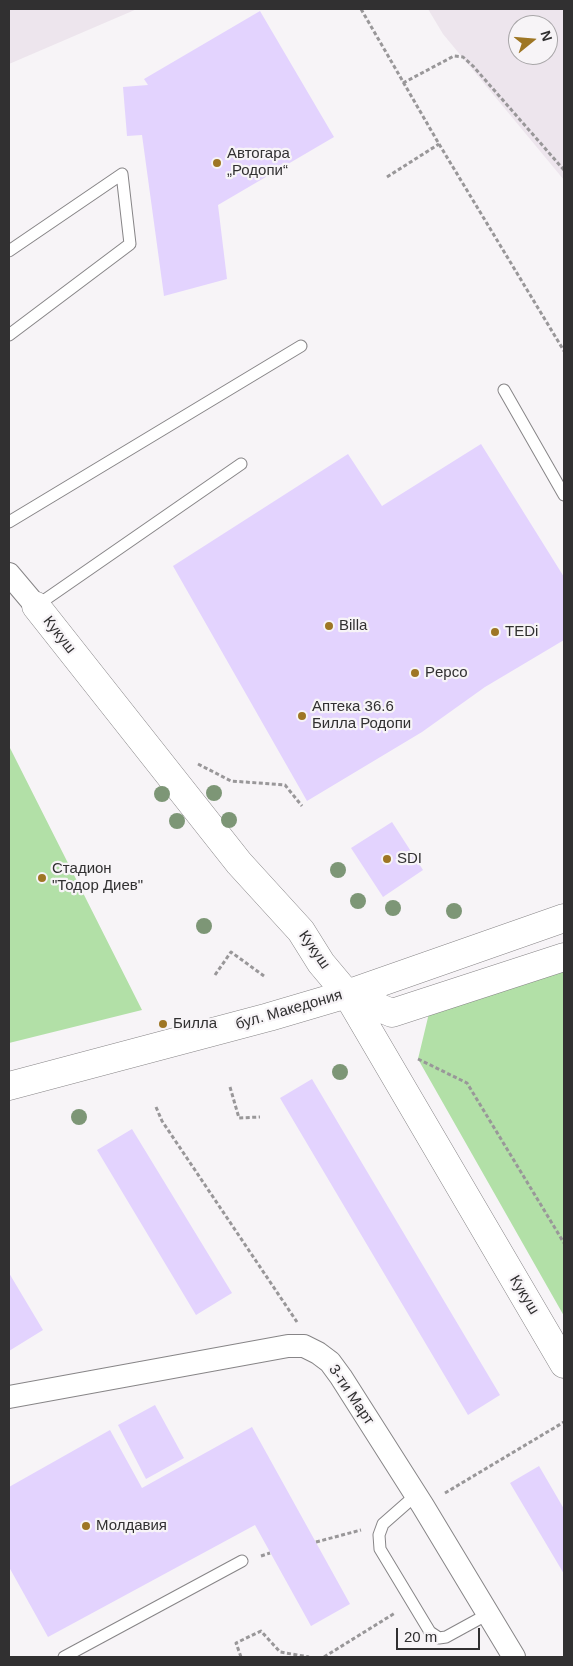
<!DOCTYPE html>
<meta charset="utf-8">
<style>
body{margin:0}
#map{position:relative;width:573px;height:1666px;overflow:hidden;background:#f7f4f7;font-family:Arial,sans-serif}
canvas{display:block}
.frame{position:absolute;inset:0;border:10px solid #313031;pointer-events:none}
.north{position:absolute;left:508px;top:15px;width:50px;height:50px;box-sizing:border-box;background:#f7f4f7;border:1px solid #a8a6a8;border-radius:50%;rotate:73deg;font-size:14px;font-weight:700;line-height:20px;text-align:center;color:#313031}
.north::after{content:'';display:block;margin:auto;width:18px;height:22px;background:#9e7624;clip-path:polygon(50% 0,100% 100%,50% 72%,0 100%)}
.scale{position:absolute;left:396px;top:1628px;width:84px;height:22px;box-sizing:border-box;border:2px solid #313031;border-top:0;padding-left:6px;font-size:15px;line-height:18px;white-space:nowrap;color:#313031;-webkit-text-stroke:4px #f7f4f7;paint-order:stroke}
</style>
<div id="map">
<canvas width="573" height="1666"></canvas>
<div class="frame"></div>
<div class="north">N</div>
<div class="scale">20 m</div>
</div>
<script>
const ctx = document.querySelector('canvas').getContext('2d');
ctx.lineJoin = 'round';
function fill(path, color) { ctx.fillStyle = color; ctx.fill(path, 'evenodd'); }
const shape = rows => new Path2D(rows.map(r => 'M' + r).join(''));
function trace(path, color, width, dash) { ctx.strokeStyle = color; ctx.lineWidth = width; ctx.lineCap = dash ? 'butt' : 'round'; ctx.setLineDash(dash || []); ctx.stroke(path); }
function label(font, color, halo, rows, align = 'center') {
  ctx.font = font + ' Arial,sans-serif'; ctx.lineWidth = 4.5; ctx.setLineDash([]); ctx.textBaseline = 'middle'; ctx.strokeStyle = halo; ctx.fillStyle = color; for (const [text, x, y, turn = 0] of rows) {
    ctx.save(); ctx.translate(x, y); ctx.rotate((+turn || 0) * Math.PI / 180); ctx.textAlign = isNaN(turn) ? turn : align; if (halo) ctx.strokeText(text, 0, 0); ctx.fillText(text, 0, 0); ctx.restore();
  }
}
const built = shape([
 [9,9,137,9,9,64],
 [428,9,564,9,564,180,443,34],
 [518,25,548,25,548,55,518,55]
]);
const green = shape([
 [9,746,142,1010,9,1043],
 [564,970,564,1316,418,1059,430,1009]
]);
const building = shape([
 [260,11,334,137,218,205,227,279,164,296,142,135,127,136,123,87,148,85,144,79],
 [481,444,564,577,564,640,485,687,422,732,307,801,173,566,348,454,382,506],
 [392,822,423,870,383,897,351,848],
 [312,1079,500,1395,468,1415,280,1098],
 [132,1129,232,1293,196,1315,97,1150],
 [9,1273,43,1330,9,1351],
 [155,1405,184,1458,146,1479,118,1425],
 [252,1427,350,1604,311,1626,255,1525,48,1637,9,1567,9,1487,110,1430,142,1488],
 [539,1466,564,1509,564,1574,510,1483]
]);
const path = shape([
 [361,9,439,144,564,351],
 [403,83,454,56,463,57,473,66,564,170],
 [387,177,439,144],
 [198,764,231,781,285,785,302,806],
 [215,975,231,952,264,976],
 [418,1059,467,1083,564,1243],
 [230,1087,239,1118,260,1117],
 [156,1107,162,1121,297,1322],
 [445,1493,564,1422],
 [316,1542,361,1530],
 [261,1556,270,1553],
 [241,1657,236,1643,261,1631,280,1652,309,1657],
 [324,1657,395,1613]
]);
const lane = shape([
 [9,251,122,174,130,244,9,335],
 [504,390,564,495],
 [9,522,301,346],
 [36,606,241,464],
 [416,1495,383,1524,379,1535,380,1549,430,1632,439,1638,446,1637,488,1614],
 [64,1657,242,1561]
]);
const street = shape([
 [9,574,36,606],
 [9,1397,288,1346,304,1346,318,1353,330,1362,341,1377,423,1506,514,1657]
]);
const secondary = shape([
 [36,606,239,863,301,931,321,963,347,994,564,1364],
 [347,994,392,1013,564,957],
 [9,1086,269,1017,347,994,564,918]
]);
const trees = [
 [214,793],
 [162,794],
 [229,820],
 [177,821],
 [338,870],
 [358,901],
 [393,908],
 [454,911],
 [204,926],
 [340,1072],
 [79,1117]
];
const markers = [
 [217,163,5,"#9e7624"],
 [329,626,5,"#9e7624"],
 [495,632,5,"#9e7624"],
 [415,673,5,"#9e7624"],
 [302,716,5,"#9e7624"],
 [387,859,5,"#9e7624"],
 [42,878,5,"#9e7624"],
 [163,1024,5,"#9e7624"],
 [86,1526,5,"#9e7624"]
];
const poiNames = [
 ["Автогара",227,154],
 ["„Родопи“",227,171],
 ["Billa",339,626],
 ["TEDi",505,632],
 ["Pepco",425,673],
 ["Аптека 36.6",312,707],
 ["Билла Родопи",312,724],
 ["SDI",397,859],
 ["Стадион",52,869],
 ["\"Тодор Диев\"",52,886],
 ["Билла",173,1024],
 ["Молдавия",96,1526]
];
const streetNames = [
 ["Кукуш",59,635,52],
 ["Кукуш",314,950,55],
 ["бул. Македония",289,1010,-16],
 ["Кукуш",524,1295,59],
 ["3-ти Март",351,1395,56]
];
fill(built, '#ede5ed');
fill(green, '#b2e0a7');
fill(building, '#e3d3fe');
trace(lane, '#878587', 13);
trace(street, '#878587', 24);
trace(secondary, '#878587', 29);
trace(path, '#999799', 3, [4, 2.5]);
trace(lane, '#fff', 11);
trace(street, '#fff', 22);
trace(secondary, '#fff', 28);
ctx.fillStyle = '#7d9676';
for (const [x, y] of trees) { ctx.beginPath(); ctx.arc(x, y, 8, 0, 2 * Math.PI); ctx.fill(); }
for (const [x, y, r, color] of markers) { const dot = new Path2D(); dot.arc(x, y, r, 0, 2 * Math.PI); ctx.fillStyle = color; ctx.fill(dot); trace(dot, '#f7f4f7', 2); }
label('15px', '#313031', '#f7f4f7', poiNames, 'left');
label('15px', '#313031', '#f7f4f7', streetNames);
</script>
